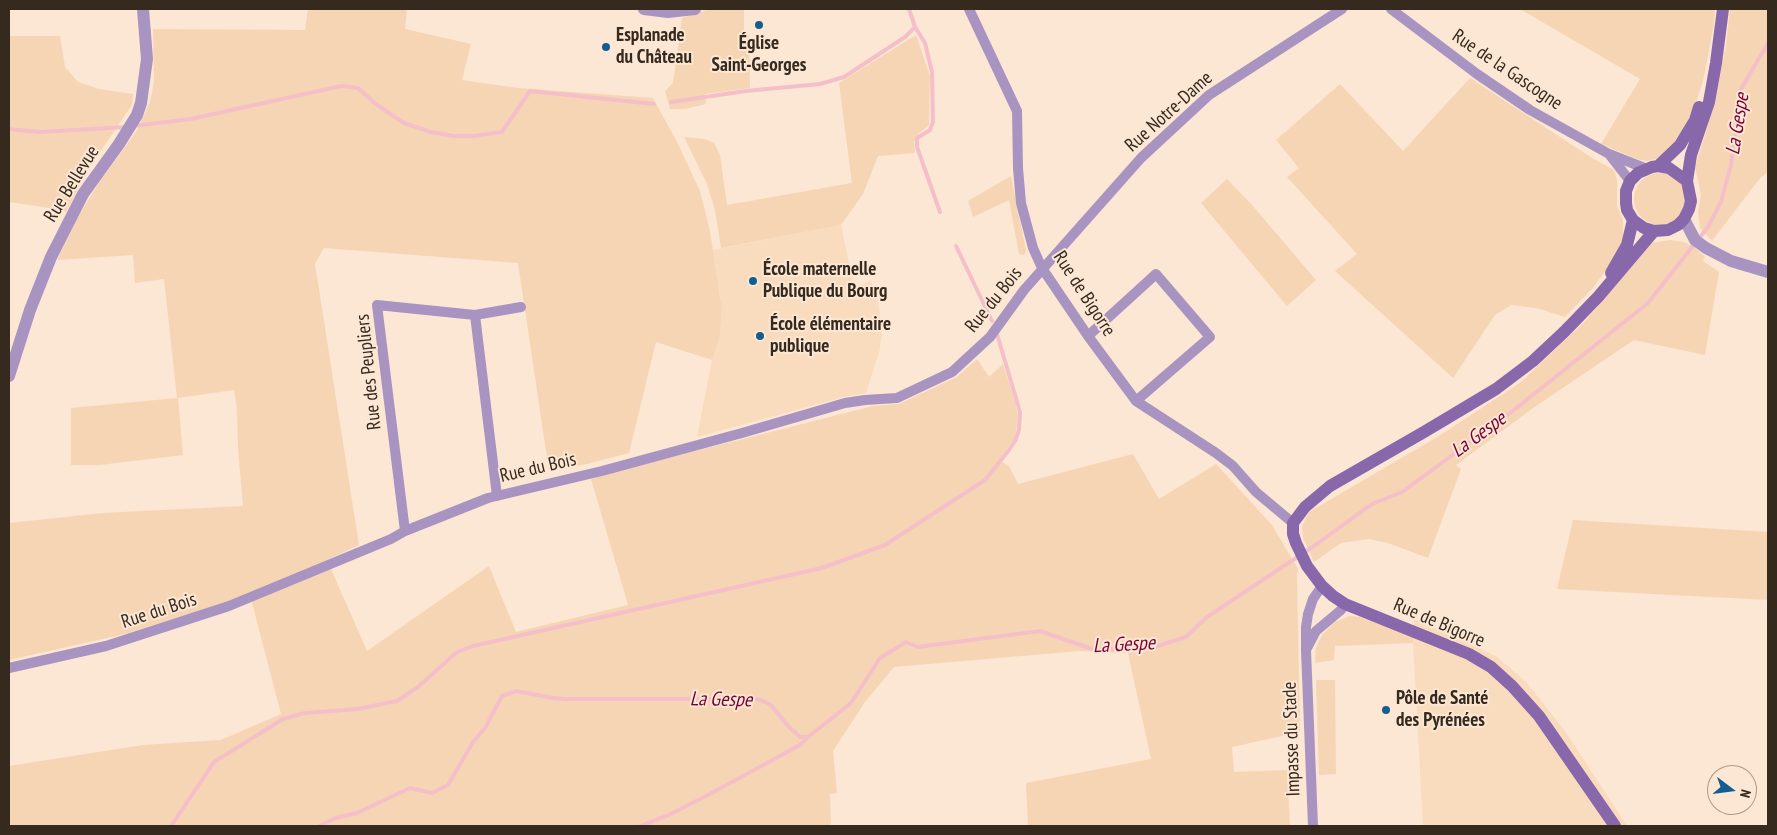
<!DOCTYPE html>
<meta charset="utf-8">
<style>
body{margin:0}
#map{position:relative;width:1777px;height:835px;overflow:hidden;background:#fbe7d4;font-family:"PT Sans Narrow",sans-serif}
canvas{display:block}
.frame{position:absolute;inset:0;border:10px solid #36291e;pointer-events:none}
.north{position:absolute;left:1707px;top:765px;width:50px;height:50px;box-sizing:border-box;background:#fbe7d4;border:1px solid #ac9b8b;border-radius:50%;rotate:105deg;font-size:14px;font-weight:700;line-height:20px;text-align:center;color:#36291e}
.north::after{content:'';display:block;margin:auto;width:18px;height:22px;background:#135d90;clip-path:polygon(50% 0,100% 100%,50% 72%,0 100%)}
</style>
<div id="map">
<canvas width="1777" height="835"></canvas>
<div class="frame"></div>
<div class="north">N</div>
</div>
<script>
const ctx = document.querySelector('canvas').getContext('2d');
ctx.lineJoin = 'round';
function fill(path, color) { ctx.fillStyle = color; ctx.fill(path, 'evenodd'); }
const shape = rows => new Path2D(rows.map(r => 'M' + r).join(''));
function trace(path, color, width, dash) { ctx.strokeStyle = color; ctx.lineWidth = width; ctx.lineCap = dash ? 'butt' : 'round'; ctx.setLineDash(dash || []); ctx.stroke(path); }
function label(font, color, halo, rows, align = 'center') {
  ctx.font = font + ' "PT Sans Narrow",sans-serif'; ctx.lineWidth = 4; ctx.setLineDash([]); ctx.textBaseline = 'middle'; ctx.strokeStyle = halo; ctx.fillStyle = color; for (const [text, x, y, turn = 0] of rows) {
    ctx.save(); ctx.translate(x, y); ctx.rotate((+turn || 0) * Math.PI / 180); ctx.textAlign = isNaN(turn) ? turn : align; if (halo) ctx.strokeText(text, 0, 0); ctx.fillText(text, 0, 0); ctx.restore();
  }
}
const built = shape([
 [841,225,854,287,871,281,878,301,882,335,879,353,866,393,844,397,697,437,712,360,720,336,722,309,713,250],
 [1414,619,1496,656,1526,682,1565,731,1627,826,1423,826,1413,643]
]);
const green = shape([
 [308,9,407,9,405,29,471,44,462,80,518,88,653,98,677,142,700,191,710,231,722,309,720,336,712,360,656,342,629,453,587,464,549,471,518,263,324,248,315,264,359,545,327,560,367,651,489,566,516,632,628,605,591,479,625,469,873,406,899,404,957,377,977,359,989,377,1003,364,1016,405,1018,418,1015,438,999,460,1009,466,1018,484,1133,454,1159,499,1216,464,1272,525,1298,569,1297,577,1300,732,1232,747,1234,772,1287,770,1290,826,1028,826,1026,783,1151,759,1128,653,1079,651,894,667,865,702,833,751,837,793,830,794,831,826,9,826,9,766,143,745,221,740,281,714,250,595,125,634,9,660,9,523,102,513,243,506,238,448,237,409,234,390,178,398,183,455,100,465,71,465,71,408,177,398,164,279,135,283,133,255,57,260,77,219,98,184,136,132,150,102,154,82,153,29,305,30],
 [710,9,744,9,744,32,749,34,750,88,705,94,706,104,685,109,670,109,665,91,673,83,682,18],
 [1520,9,1715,9,1713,29,1703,81,1695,106,1677,140,1656,159,1646,161,1637,159,1601,144,1640,79],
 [1730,9,1768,9,1768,172,1760,178,1712,241,1700,228,1698,212,1701,194,1695,167,1707,129,1726,46],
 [916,35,930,76,929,125,918,134,914,142,915,153,878,156,863,194,841,225,721,248,715,210,707,184,684,137,704,139,714,143,720,155,727,205,852,183,839,83],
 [9,36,60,36,65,67,78,82,99,89,133,94,132,105,87,171,66,212,62,210,9,202],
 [1470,78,1592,158,1614,170,1617,180,1617,206,1623,221,1623,238,1617,255,1592,289,1565,317,1536,308,1511,305,1495,315,1453,378,1335,271,1357,254,1287,177,1299,168,1276,140,1340,84,1403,151],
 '1634 199a26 26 0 1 1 52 0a26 26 0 1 1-52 0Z',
 [1011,176,1026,251,1024,255,1019,254,1009,200,973,217,968,201],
 [1227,179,1252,205,1316,280,1287,306,1201,203],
 [1670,240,1683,242,1693,246,1705,257,1703,261,1719,272,1705,355,1634,340,1536,406,1456,465,1461,469,1428,558,1388,543,1369,539,1341,543,1314,562,1303,538,1302,526,1309,512,1439,436,1521,382,1587,319,1652,243],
 [1573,520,1768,532,1768,600,1557,589],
 [1350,616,1360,617,1413,636,1413,643,1335,646,1334,660,1315,663,1316,647,1322,635,1335,622],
 [1316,680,1335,680,1336,774,1319,775]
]);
const stream = shape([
 [909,9,915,27,925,43,932,72,933,122,930,130,917,138,917,147,940,212],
 [671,102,746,91,820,84,844,77,905,37,915,27],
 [133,126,191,119,341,86,358,88,377,105,404,123,431,132,454,136,473,136,502,132,530,91,654,104],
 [9,129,40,132,126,127],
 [956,246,992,321],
 [171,826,214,762,283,719,305,713,358,709,397,701,418,687,457,652,473,646,822,568,885,545,985,480,1009,450,1015,441,1019,430,1020,412,997,334],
 [319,826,336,818,357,813,410,788,432,793,448,785,473,742,485,728,502,696,516,691,553,698,567,699,758,699,771,705,788,726,800,737,808,737,851,703,880,658,906,642,918,647,1040,631,1095,650,1148,648,1161,645,1186,637,1207,617,1314,546,1372,504,1402,492,1514,410,1648,303,1708,227,1721,202,1731,165,1741,89,1768,43],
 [640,826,669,815,708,795,800,745,808,737]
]);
const minor = shape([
 [969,9,1017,111,1018,168,1021,203,1033,248,1042,268,1088,336,1136,401,1216,453,1233,466,1256,492,1293,523],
 [1391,9,1477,74,1530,110,1609,154],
 [1630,181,1609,154,1647,169],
 [475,315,521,307],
 [1088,336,1156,274,1210,337,1136,401],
 [405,531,377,305,475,315,497,496],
 [1322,586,1313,599,1308,614,1306,627,1306,650,1316,631,1341,610,1345,604],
 [1306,650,1313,826],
 [9,668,106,646,229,606,391,539,405,531,488,498,602,471,742,433,845,403,865,400,897,398,952,372,990,337,1024,290,1141,158,1209,95,1342,9]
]);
const tertiary = shape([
 [644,9,668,12,695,9],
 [1684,219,1695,240,1706,248,1731,261,1768,272],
 [9,376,30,310,51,257,83,194,119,144,137,115,141,103,147,59,143,9]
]);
const secondary = shape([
 [1658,166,1669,168,1687,181,1691,201,1689,209,1684,219,1678,225,1668,230,1654,231,1644,228,1633,220,1627,210,1626,203,1626,191,1630,181,1638,173,1652,167,1658,166],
 [1658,166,1680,145,1695,120,1699,107],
 [1687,181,1691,155,1709,102,1716,63,1723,9],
 [1611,273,1627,245,1633,220],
 [1615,826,1539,716,1512,686,1491,667,1469,654,1345,604,1333,596,1322,586,1307,566,1296,543,1293,534,1293,523,1305,507,1330,486,1424,432,1496,389,1533,361,1564,332,1598,297,1654,231]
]);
const markers = [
 [759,25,5,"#135d90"],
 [606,47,5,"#135d90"],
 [753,281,5,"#135d90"],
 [760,336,5,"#135d90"],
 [1386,710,5,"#135d90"]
];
const poiNames = [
 ["Esplanade",616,36],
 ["du Château",616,58],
 ["Église",759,44,"center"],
 ["Saint-Georges",759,66,"center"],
 ["École maternelle",763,270],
 ["Publique du Bourg",763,292],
 ["École élémentaire",770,325],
 ["publique",770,347],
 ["Pôle de Santé",1396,699],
 ["des Pyrénées",1396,721]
];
const streetNames = [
 ["Rue de la Gascogne",1507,70,34],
 ["Rue Notre-Dame",1169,112,-42],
 ["Rue Bellevue",72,184,-58],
 ["Rue de Bigorre",1084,294,57],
 ["Rue du Bois",994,300,-51],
 ["Rue des Peupliers",369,372,-96],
 ["Rue du Bois",538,468,-13],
 ["Rue du Bois",159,611,-18],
 ["Rue de Bigorre",1439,623,23],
 ["Impasse du Stade",1292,739,-92]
];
const waterNames = [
 ["La Gespe",1738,124,-81],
 ["La Gespe",1479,435,-36],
 ["La Gespe",1124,645,-3],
 ["La Gespe",721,700,1]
];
fill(built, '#f9dbbd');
fill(green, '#f6d5b4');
trace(stream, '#f5bfc9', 4);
trace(minor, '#a893c1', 10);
trace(tertiary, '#a893c1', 12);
trace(secondary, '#8867aa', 12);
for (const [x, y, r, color] of markers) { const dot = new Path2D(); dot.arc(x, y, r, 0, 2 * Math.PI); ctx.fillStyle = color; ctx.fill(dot); trace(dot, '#fbe7d4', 2); }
label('bold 19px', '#36291e', '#fbe7d4', poiNames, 'left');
label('19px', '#36291e', '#fbe7d4', streetNames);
label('italic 20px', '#790035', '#fbe7d4', waterNames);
</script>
